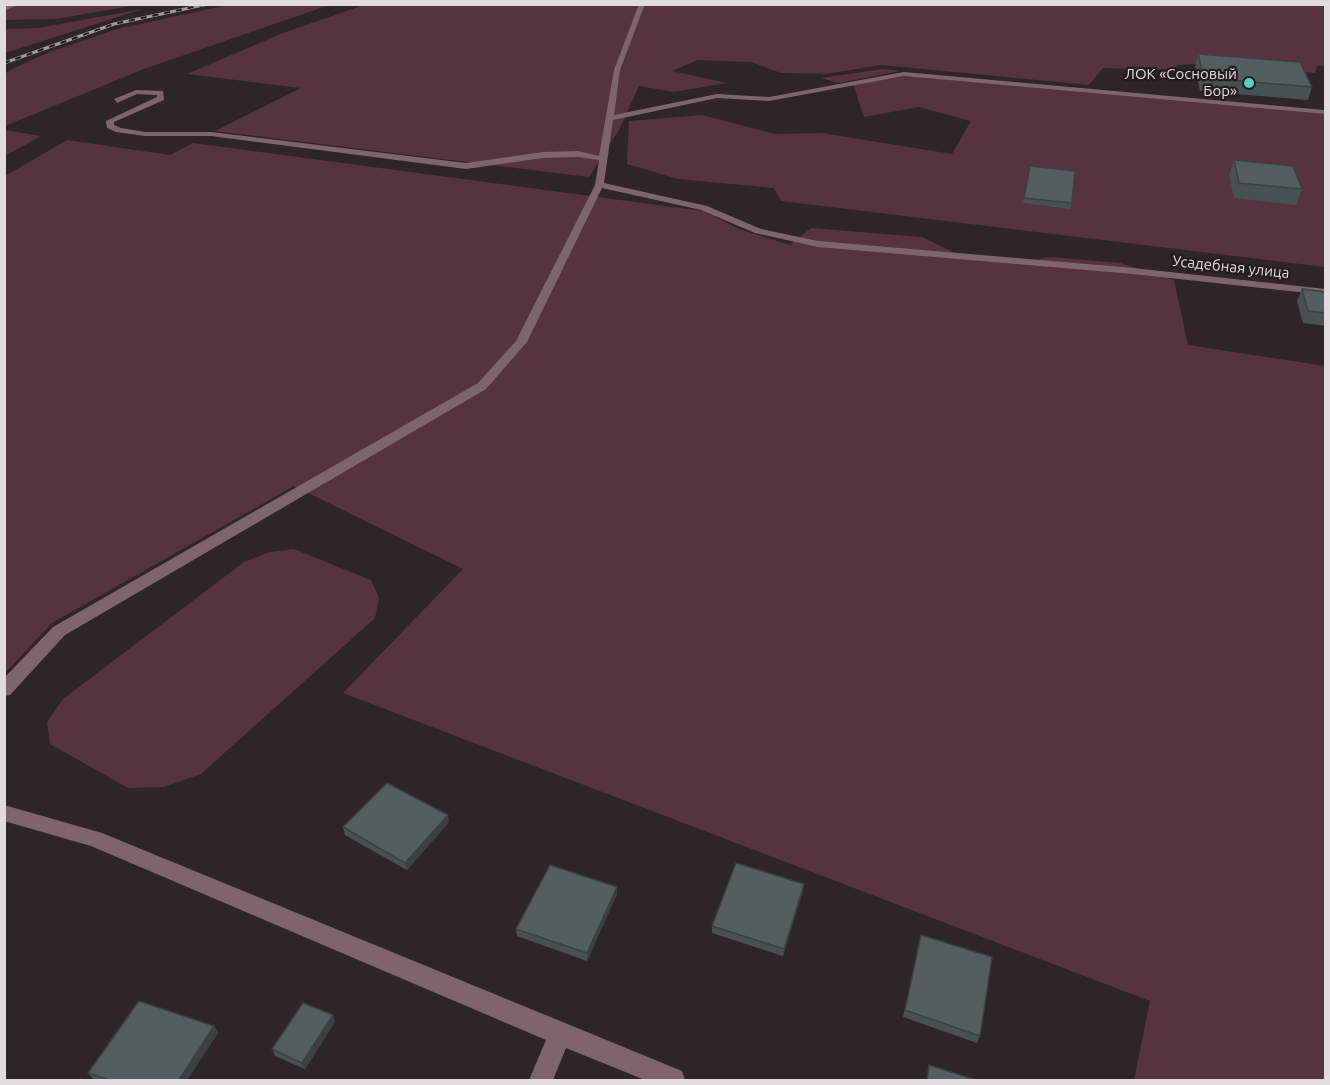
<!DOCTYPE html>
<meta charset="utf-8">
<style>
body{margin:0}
#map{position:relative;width:1330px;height:1085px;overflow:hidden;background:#2e2528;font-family:Ubuntu,sans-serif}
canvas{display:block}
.frame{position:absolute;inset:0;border:6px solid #e1dbdd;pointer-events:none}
</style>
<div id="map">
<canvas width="1330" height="1085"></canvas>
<div class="frame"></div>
</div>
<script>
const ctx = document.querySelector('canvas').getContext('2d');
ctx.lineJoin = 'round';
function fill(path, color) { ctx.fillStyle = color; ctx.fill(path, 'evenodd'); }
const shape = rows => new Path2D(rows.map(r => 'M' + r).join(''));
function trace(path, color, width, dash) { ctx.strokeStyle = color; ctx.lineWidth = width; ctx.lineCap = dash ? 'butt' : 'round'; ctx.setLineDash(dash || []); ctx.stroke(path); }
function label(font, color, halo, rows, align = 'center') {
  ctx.font = font + ' Ubuntu,sans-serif'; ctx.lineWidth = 4.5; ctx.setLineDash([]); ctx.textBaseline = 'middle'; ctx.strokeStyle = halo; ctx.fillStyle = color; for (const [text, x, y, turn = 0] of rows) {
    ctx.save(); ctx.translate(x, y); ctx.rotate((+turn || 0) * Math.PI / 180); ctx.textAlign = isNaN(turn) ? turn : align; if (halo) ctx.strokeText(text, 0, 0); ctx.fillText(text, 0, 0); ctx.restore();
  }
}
const green = shape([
 [232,4,329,5,144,69,5,126,5,74,10,70,47,53,117,29],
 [4,5,137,5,56,19,5,20],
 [364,5,1325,5,1325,66,1317,66,1315,73,1220,63,1177,65,1174,70,1103,68,1089,85,881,65,825,74,781,73,751,62,698,60,672,71,727,83,674,92,639,86,619,130,589,177,215,131,301,88,187,74,283,33],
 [143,9,5,53,5,29,38,28],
 [883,69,900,71,838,83,821,78],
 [908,76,1325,113,1325,267,781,201,774,188,678,179,627,164,629,121,702,115,775,134,822,133,952,154,971,121,919,107,864,117,853,84],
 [5,130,41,136,5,156],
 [67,140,170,155,193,143,703,211,739,229,790,245,811,228,922,237,959,255,1020,263,1051,257,1120,263,1174,280,1188,345,1325,366,1325,1080,1134,1080,1150,1001,343,693,463,569,294,486,52,623,5,673,5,176],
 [294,549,371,580,379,598,375,618,201,774,164,787,128,788,50,744,47,722,63,699,244,562,270,552]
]);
const minor = shape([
 [10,4,19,4,4,11,4,7,10,4],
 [639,4,645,4,620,70,614,115,717,94,769,97,904,72,1324,110,1326,114,904,76,769,101,717,98,613,120,604,183,707,206,761,229,818,241,1133,268,1326,289,1326,295,1133,274,818,247,755,233,701,210,602,188,527,342,486,389,65,635,10,695,4,696,4,678,53,627,478,383,516,341,595,185,599,160,578,157,543,158,466,169,211,136,145,136,116,132,107,128,106,121,157,97,157,95,137,94,117,103,114,99,136,90,163,91,164,100,114,122,114,125,121,128,145,132,211,132,466,163,543,152,578,151,599,156,614,70,639,4],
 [4,805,102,833,682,1071,685,1080,645,1080,566,1048,553,1080,529,1080,546,1040,91,846,4,821,4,805]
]);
const rail = shape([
 [4,63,114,24,208,4]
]);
const wall = shape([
 [1198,54,1312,87,1308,100,1200,91,1195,67],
 [1234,160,1302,189,1296,205,1234,198,1229,175],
 [1030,166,1072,203,1070,209,1023,203],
 [1302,289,1326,292,1326,326,1303,323,1297,301],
 [449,822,407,870,345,835,343,827],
 [804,884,803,891,783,956,712,933,712,926],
 [617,894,587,961,517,936,516,929],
 [920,942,980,1036,977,1043,903,1017],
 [335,1022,305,1069,275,1056,272,1049],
 [214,1026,218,1033,187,1080,96,1080,93,1079,88,1073]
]);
const shadedWall = shape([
 [448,815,449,822,407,870,405,863],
 [804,884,803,891,783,956,784,949],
 [617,887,617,894,587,961,587,953],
 [333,1015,335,1022,305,1069,302,1063],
 [214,1026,218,1033,187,1080,179,1080]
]);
const building = shape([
 [1198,54,1300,62,1312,87,1204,78,1198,54],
 [1234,160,1293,166,1302,189,1239,183,1234,160],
 [1030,166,1075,171,1072,203,1024,198,1030,166],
 [1302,289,1326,292,1326,313,1308,311,1302,289],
 [387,783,448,815,405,863,343,827,387,783],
 [736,863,804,884,784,949,712,926,736,863],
 [550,865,617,887,587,953,516,929,550,865],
 [921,935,992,957,980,1036,905,1010,921,935],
 [139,1001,214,1026,179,1080,110,1080,88,1073,139,1001],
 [303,1003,333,1015,302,1063,272,1049,303,1003],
 [929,1065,976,1080,927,1080,929,1065]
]);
const markers = [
 [1249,83,6,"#57cec2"]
];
const farPoinames = [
 ["ЛОК «Сосновый",1237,74],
 ["Бор»",1237,91]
];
const farStreetnames = [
 ["Усадебная улица",1231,267,6]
];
fill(green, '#56333f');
fill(minor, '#7e656d');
trace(rail, '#a19a9c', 3);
trace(rail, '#241c1e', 2, [6]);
fill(wall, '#475150');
fill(shadedWall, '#3a4241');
fill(building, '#535e5d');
trace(building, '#3a4241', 1.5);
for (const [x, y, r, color] of markers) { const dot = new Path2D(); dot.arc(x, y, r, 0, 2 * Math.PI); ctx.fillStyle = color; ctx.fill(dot); trace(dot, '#241c1e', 2); }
label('15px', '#e1dbdd', '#241c1e', farPoinames, 'right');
label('15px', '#e1dbdd', '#241c1e', farStreetnames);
</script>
